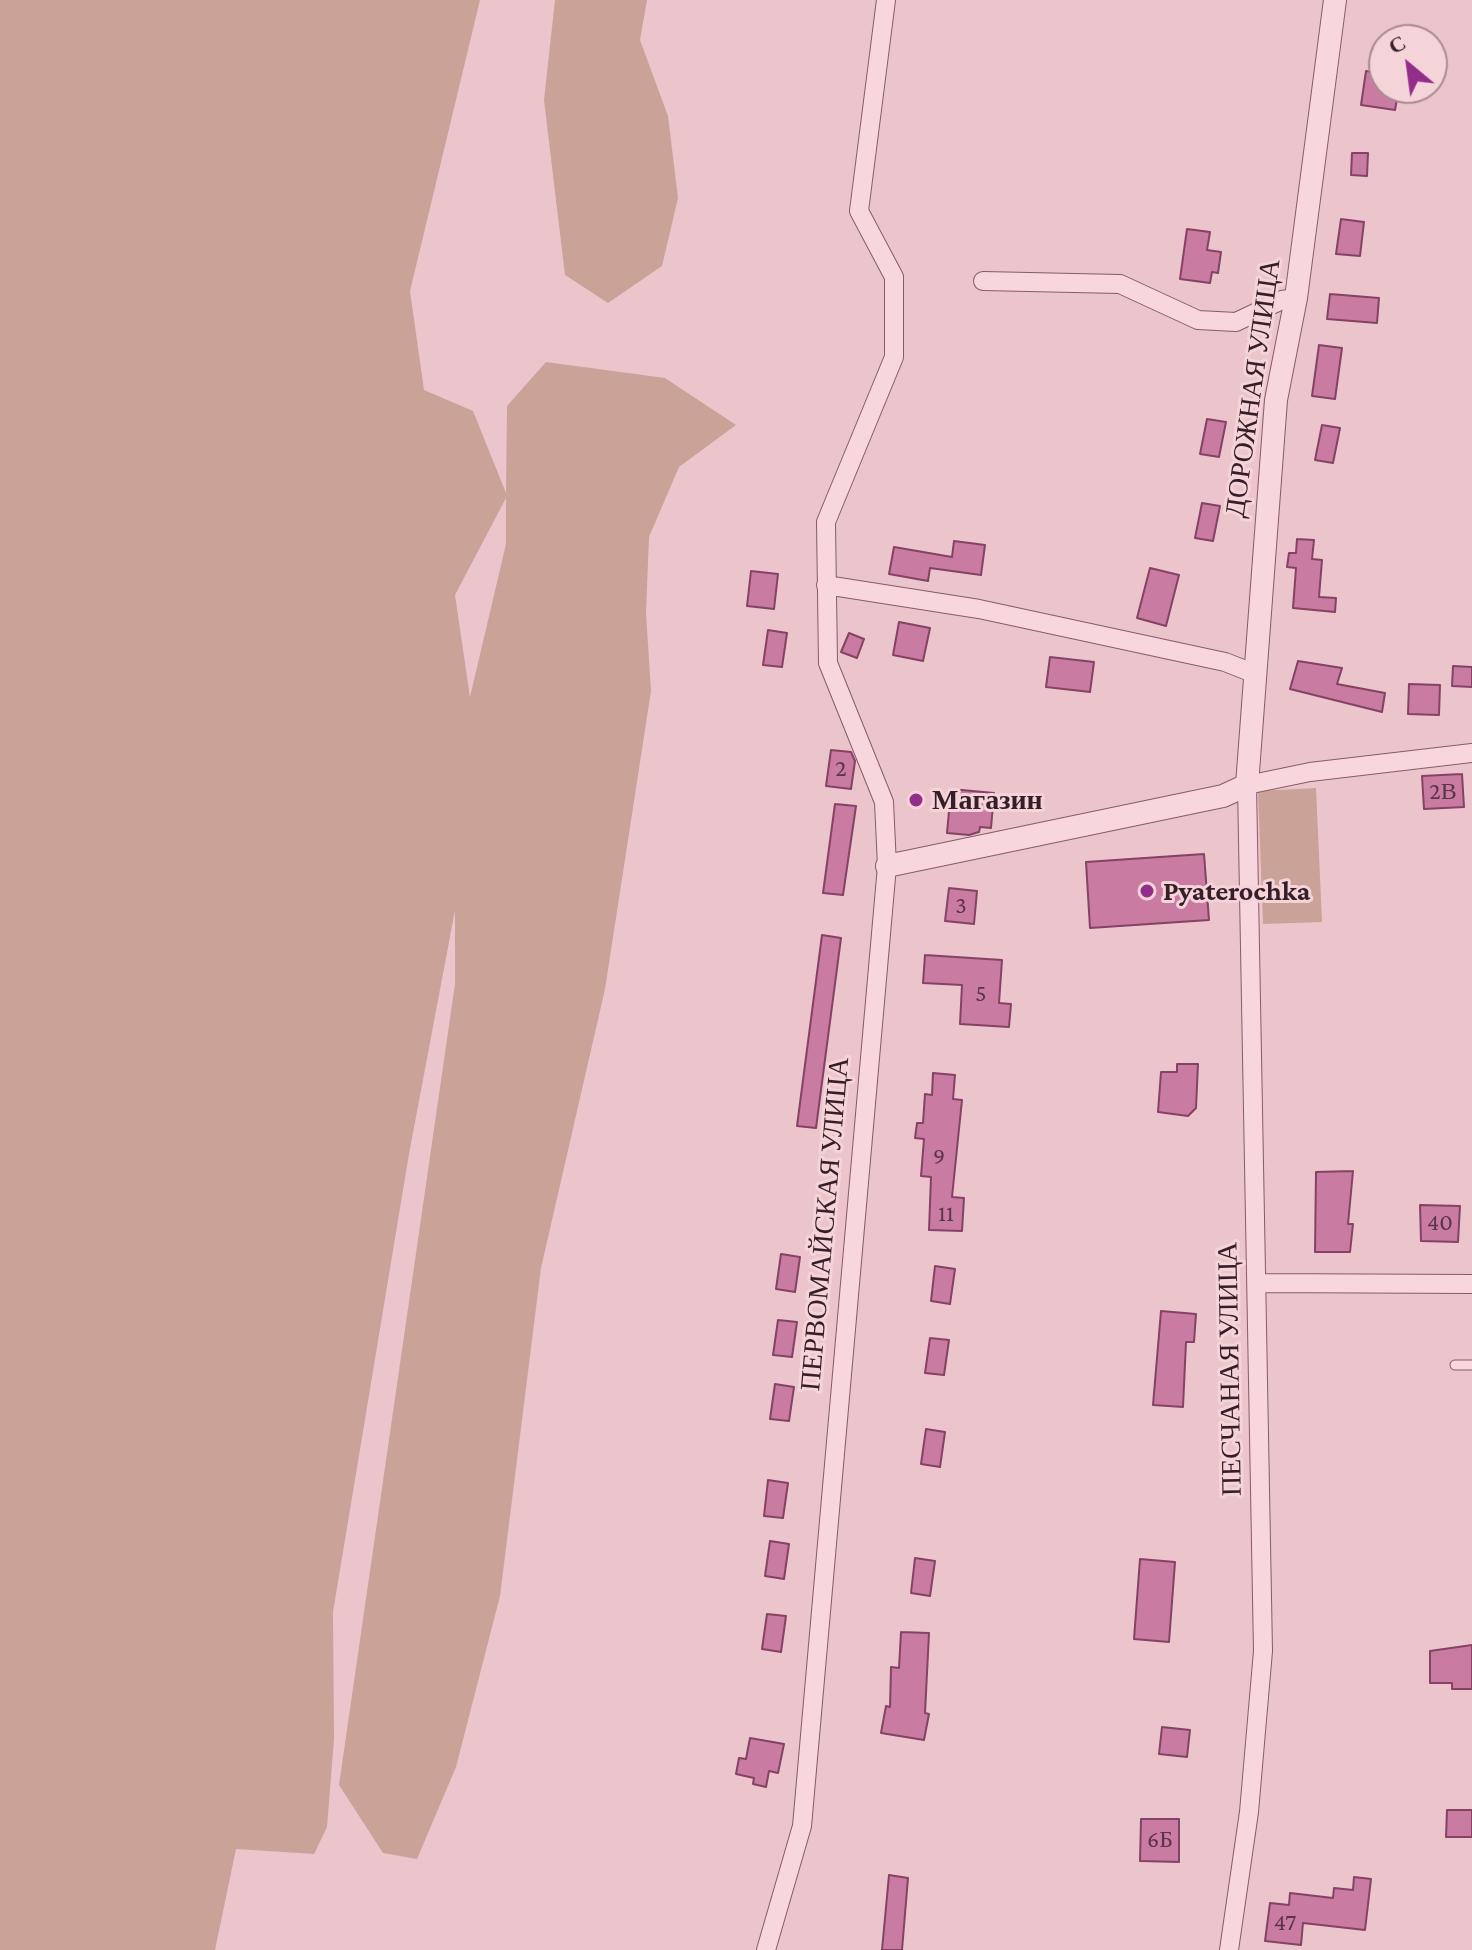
<!DOCTYPE html>
<meta charset="utf-8">
<style>
body{margin:0}
#map{position:relative;width:1472px;height:1950px;overflow:hidden;background:#ecc4cc;font-family:"Crimson Pro",serif}
canvas{display:block}
.north{position:absolute;left:1368px;top:24px;width:80px;height:80px;box-sizing:border-box;background:#f4d3d9;border:2px solid #a88b93;border-radius:50%;rotate:331deg;font-size:22px;font-weight:700;line-height:32px;text-align:center;color:#361e29}
.north::after{content:'';display:block;margin:auto;width:28px;height:36px;background:#922d8a;clip-path:polygon(50% 0,100% 100%,50% 72%,0 100%)}
</style>
<div id="map">
<canvas width="1472" height="1950"></canvas>
<div class="north">С</div>
</div>
<script>
const ctx = document.querySelector('canvas').getContext('2d');
ctx.lineJoin = 'round';
function fill(path, color) { ctx.fillStyle = color; ctx.fill(path, 'evenodd'); }
const shape = rows => new Path2D(rows.map(r => 'M' + r).join(''));
function trace(path, color, width, dash) { ctx.strokeStyle = color; ctx.lineWidth = width; ctx.lineCap = dash ? 'butt' : 'round'; ctx.setLineDash(dash || []); ctx.stroke(path); }
function label(font, color, halo, rows, align = 'center') {
  ctx.font = font + ' "Crimson Pro",serif'; ctx.lineWidth = 6; ctx.setLineDash([]); ctx.textBaseline = 'middle'; ctx.strokeStyle = halo; ctx.fillStyle = color; for (const [text, x, y, turn = 0] of rows) {
    ctx.save(); ctx.translate(x, y); ctx.rotate((+turn || 0) * Math.PI / 180); ctx.textAlign = isNaN(turn) ? turn : align; if (halo) ctx.strokeText(text, 0, 0); ctx.fillText(text, 0, 0); ctx.restore();
  }
}
const green = shape([
 [0,0,480,0,410,291,424,390,473,411,506,493,507,406,546,362,665,378,736,425,679,467,649,537,646,613,651,691,605,989,541,1268,500,1596,456,1767,417,1859,383,1853,339,1785,455,984,455,910,409,1154,333,1612,334,1739,327,1827,314,1854,236,1849,215,1950,0,1950],
 [506,498,506,544,470,697,455,595],
 [555,0,647,0,640,40,668,116,678,198,662,266,608,303,565,275,544,100],
 [1316,788,1322,922,1263,924,1258,791]
]);
const building = shape([
 [1366,71,1384,74,1384,88,1399,88,1395,110,1361,105,1366,71],
 [1352,153,1368,153,1367,176,1351,175,1352,153],
 [1341,219,1364,222,1360,256,1336,254,1341,219],
 [1187,229,1210,232,1207,250,1221,252,1218,273,1212,272,1210,283,1180,279,1187,229],
 [1330,294,1379,298,1377,323,1327,319,1330,294],
 [1319,345,1342,348,1335,399,1312,396,1319,345],
 [1207,419,1226,422,1219,457,1200,454,1207,419],
 [1322,425,1340,428,1333,463,1315,460,1322,425],
 [1202,503,1220,506,1213,541,1195,538,1202,503],
 [1297,539,1314,540,1312,559,1322,560,1319,597,1336,598,1335,612,1293,608,1296,568,1287,567,1289,553,1296,553,1297,539],
 [954,541,985,545,981,575,930,568,928,581,889,574,894,547,952,557,954,541],
 [1150,568,1179,575,1166,626,1137,618,1150,568],
 [751,571,778,574,774,609,747,606,751,571],
 [899,622,930,628,923,661,893,655,899,622],
 [768,630,787,633,782,667,763,665,768,630],
 [849,633,864,639,857,658,841,652,849,633],
 [1050,657,1094,662,1090,692,1046,687,1050,657],
 [1298,661,1342,668,1337,684,1385,693,1382,712,1290,689,1298,661],
 [1453,666,1472,667,1472,687,1452,686,1453,666],
 [1409,684,1440,685,1439,715,1408,714,1409,684],
 [831,750,851,752,855,761,851,789,826,786,831,750],
 [1462,774,1464,807,1424,809,1422,776,1462,774],
 [951,789,994,793,991,828,980,827,979,832,969,835,947,833,951,789],
 [835,804,856,806,843,895,823,893,835,804],
 [1204,854,1209,920,1090,928,1086,862,1204,854],
 [949,888,977,891,974,924,945,921,949,888],
 [822,935,841,938,816,1128,797,1126,822,935],
 [925,955,1002,960,999,1003,1011,1004,1009,1027,960,1024,962,985,923,983,925,955],
 [1177,1064,1198,1064,1196,1108,1188,1116,1158,1112,1161,1072,1177,1072,1177,1064],
 [933,1073,955,1075,953,1099,962,1100,952,1197,964,1198,962,1231,929,1230,931,1177,921,1176,924,1139,915,1138,917,1123,923,1123,925,1094,932,1095,933,1073],
 [1353,1171,1348,1224,1353,1224,1350,1252,1315,1252,1316,1172,1353,1171],
 [1420,1205,1460,1206,1458,1242,1421,1241,1420,1205],
 [781,1254,800,1257,795,1292,776,1289,781,1254],
 [935,1266,955,1269,950,1304,931,1301,935,1266],
 [1161,1311,1196,1314,1194,1342,1186,1342,1183,1407,1153,1405,1161,1311],
 [778,1320,797,1322,792,1357,773,1355,778,1320],
 [930,1338,949,1340,944,1375,925,1373,930,1338],
 [775,1384,794,1387,789,1421,770,1419,775,1384],
 [926,1429,945,1432,940,1467,921,1464,926,1429],
 [768,1480,788,1483,783,1518,764,1516,768,1480],
 [770,1541,789,1544,784,1579,765,1576,770,1541],
 [915,1558,935,1561,930,1596,911,1593,915,1558],
 [1140,1559,1175,1562,1169,1642,1134,1639,1140,1559],
 [767,1614,786,1616,781,1652,762,1649,767,1614],
 [901,1632,929,1633,925,1713,929,1714,924,1740,881,1733,886,1706,890,1707,891,1667,899,1668,901,1632],
 [1472,1645,1472,1689,1452,1689,1452,1683,1430,1683,1430,1651,1472,1645],
 [1162,1727,1190,1730,1187,1757,1159,1754,1162,1727],
 [750,1738,784,1744,778,1773,769,1771,766,1787,753,1784,754,1778,736,1774,739,1758,746,1759,750,1738],
 [1447,1810,1472,1810,1472,1837,1446,1837,1447,1810],
 [1141,1819,1179,1819,1179,1862,1140,1861,1141,1819],
 [889,1875,908,1878,902,1950,882,1950,889,1875],
 [1354,1877,1371,1879,1365,1930,1303,1923,1301,1945,1265,1941,1270,1903,1289,1905,1290,1893,1333,1898,1334,1888,1353,1890,1354,1877]
]);
const service = shape([
 [1455,1365,1472,1365]
]);
const minor = shape([
 [983,281,1120,284,1198,320,1236,322,1282,300,1296,298],
 [826,585,979,609,1225,662,1253,673],
 [1257,1283,1472,1284],
 [766,1950,802,1826,887,866,884,802,828,663,826,522,894,357,894,277,859,211,886,0],
 [1229,1950,1249,1812,1263,1651,1247,785,1310,772,1472,753]
]);
const tertiary = shape([
 [887,866,1223,796,1247,785,1276,400,1296,298,1335,0]
]);
const markers = [
 [916,800,8,"#922d8a"],
 [1147,891,8,"#922d8a"]
];
const numberNames = [
 ["2",841,769],
 ["2В",1443,792],
 ["3",961,906],
 ["5",981,994],
 ["9",939,1157],
 ["11",946,1214],
 ["40",1440,1223],
 ["6Б",1160,1840],
 ["47",1285,1923]
];
const streetNames = [
 ["ДОРОЖНАЯ УЛИЦА",1253,388,-82],
 ["ПЕРВОМАЙСКАЯ УЛИЦА",825,1224,-85],
 ["ПЕСЧАНАЯ УЛИЦА",1230,1369,-91]
];
const poiNames = [
 ["Магазин",932,800],
 ["Pyaterochka",1163,891]
];
fill(green, '#caa298');
fill(building, '#c97ba1');
trace(building, '#844264', 2);
trace(service, '#865b6b', 11);
trace(minor, '#865b6b', 20);
trace(tertiary, '#865b6b', 24);
trace(service, '#f7d6dd', 9);
trace(minor, '#f7d6dd', 18);
trace(tertiary, '#f7d6dd', 22);
for (const [x, y, r, color] of markers) { const dot = new Path2D(); dot.arc(x, y, r, 0, 2 * Math.PI); ctx.fillStyle = color; ctx.fill(dot); trace(dot, '#f4d3d9', 3); }
label('24px', '#5b3547', null, numberNames);
label('28px', '#361e29', '#f4d3d9', streetNames);
label('bold 28px', '#361e29', '#f4d3d9', poiNames, 'left');
</script>
